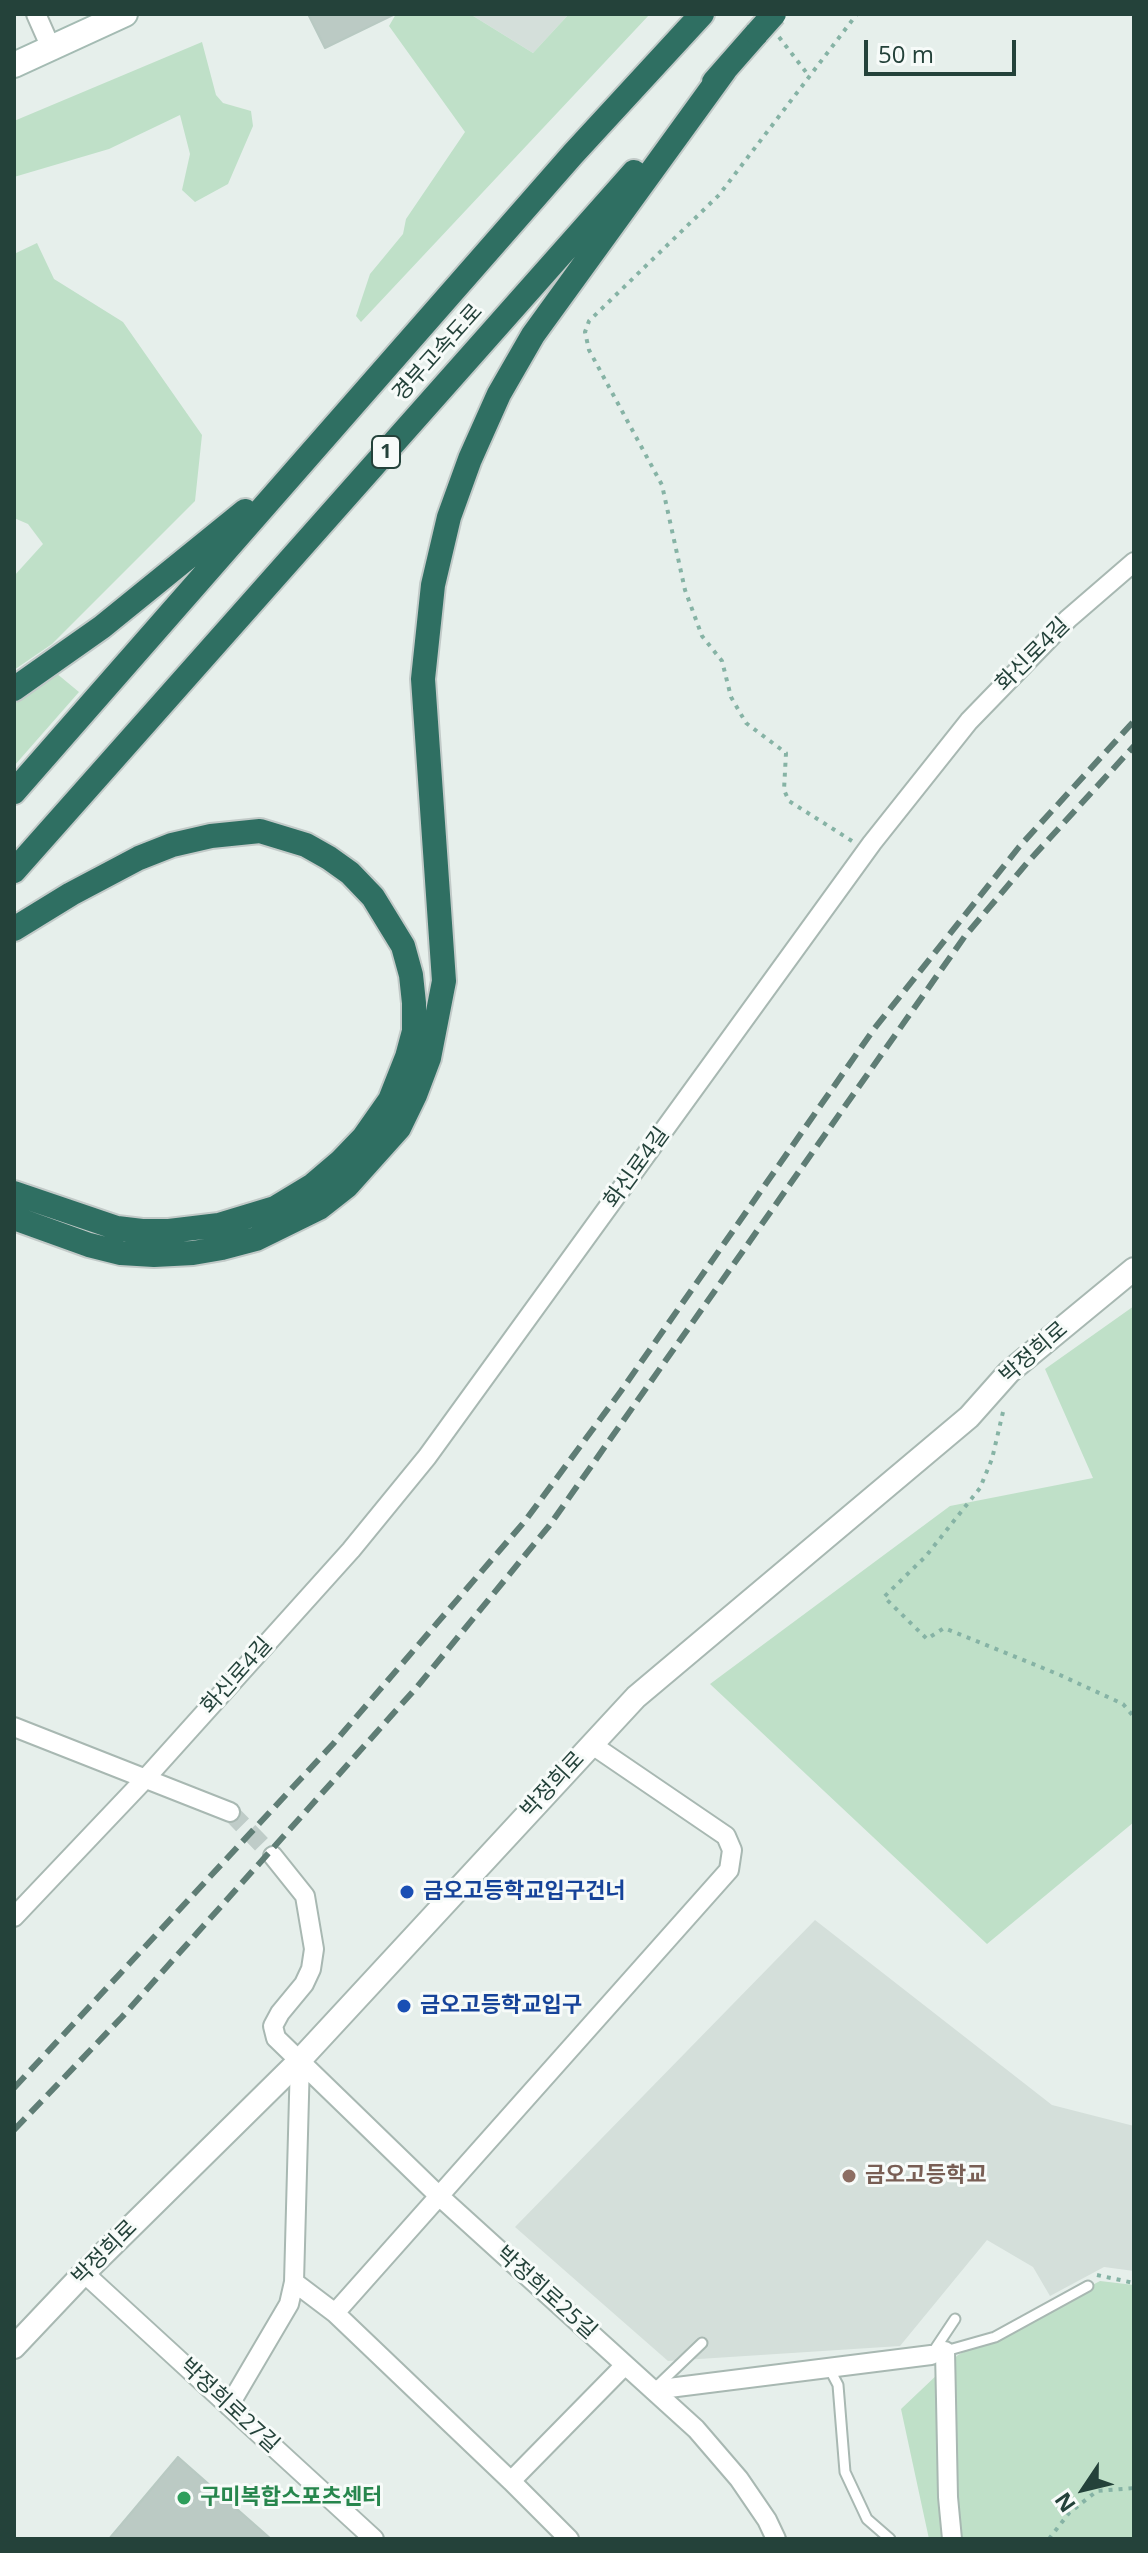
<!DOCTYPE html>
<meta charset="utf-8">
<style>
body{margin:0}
#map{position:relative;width:1148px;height:2553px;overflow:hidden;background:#e6efeb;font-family:"Open Sans",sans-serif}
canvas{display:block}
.frame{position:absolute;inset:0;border:16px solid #24423a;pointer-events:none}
.north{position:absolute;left:1044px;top:2449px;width:80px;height:80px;-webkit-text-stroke:6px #f7fbf9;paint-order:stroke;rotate:235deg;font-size:22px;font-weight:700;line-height:32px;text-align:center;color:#24423a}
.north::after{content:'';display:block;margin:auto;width:28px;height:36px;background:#24423a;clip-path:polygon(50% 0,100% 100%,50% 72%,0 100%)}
.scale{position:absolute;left:864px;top:40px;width:152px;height:36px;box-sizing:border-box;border:4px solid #24423a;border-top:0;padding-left:10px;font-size:24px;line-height:28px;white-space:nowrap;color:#24423a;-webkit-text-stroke:6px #f7fbf9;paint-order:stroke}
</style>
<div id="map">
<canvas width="1148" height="2553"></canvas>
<div class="frame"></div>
<div class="north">N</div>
<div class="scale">50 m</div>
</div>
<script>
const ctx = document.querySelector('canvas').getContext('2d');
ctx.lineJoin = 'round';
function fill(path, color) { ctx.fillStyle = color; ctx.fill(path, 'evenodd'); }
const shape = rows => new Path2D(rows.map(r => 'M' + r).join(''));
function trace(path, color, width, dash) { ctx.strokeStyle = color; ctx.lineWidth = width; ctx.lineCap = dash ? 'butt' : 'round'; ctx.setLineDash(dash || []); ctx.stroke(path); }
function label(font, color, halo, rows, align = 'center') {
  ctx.font = font + ' "Open Sans","Noto Sans KR",sans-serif'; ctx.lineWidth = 6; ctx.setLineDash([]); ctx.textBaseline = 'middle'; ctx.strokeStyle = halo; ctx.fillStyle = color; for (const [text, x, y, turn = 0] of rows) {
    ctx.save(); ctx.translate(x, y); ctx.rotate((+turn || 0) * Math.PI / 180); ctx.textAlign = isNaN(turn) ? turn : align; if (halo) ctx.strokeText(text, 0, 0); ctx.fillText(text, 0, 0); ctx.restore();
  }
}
const built = shape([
 [470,14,569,14,533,53],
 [815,1920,1052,2105,1134,2126,1134,2271,1104,2267,1050,2296,1033,2267,987,2240,900,2346,668,2361,515,2227]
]);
const green = shape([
 [396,14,470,14,533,53,569,14,650,14,361,322,356,316,370,274,403,234,406,219,465,132,389,26],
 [202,42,216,95,223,103,251,111,253,126,228,184,195,202,182,190,190,154,180,115,109,149,14,177,14,121],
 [37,243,54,279,123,322,202,435,195,501,52,644,14,670,14,576,43,544,28,524,14,518,14,254],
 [56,673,79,692,14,766,14,704],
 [1134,1306,1134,1822,987,1944,710,1684,950,1506,1093,1478,1045,1369],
 [1100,2281,1134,2285,1134,2539,929,2539,901,2409,958,2355]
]);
const building = shape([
 [308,14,395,14,325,48,308,14],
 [178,2457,271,2539,109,2539,178,2457]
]);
const minorTunnel = shape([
 [230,1812,273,1856]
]);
const path = shape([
 [779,37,809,76],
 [852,841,789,801,784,790,786,753,746,723,731,697,722,661,702,636,685,590,662,485,589,350,585,332,589,321,719,195,857,14],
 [1003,1412,992,1459,980,1488,926,1556,884,1597,927,1639,944,1628,1060,1675,1123,1704,1134,1717],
 [1097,2275,1134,2283],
 [1049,2539,1069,2513,1097,2491,1134,2488]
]);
const service = shape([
 [942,2352,995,2337,1088,2286],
 [931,2355,955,2319],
 [829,2368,838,2385,845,2472,867,2519,890,2539],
 [655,2388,702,2343]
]);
const minor = shape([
 [36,14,51,48],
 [14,1727,230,1812],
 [273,1856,305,1896,314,1949,311,1969,304,1984,280,2013,273,2026,276,2038,438,2195,696,2429,739,2479,767,2520,776,2539],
 [14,1917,145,1779,351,1550,427,1457,872,843,969,721,1068,619,1134,562],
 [300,2060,294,2282,335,2313,511,2481,569,2539],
 [84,2273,374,2539],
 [335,2313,729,1870,732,1850,726,1836,591,1744],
 [945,2351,948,2497,952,2539],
 [653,2390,931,2355],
 [229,2406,289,2304,294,2282],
 [511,2481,625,2365]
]);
const tertiary = shape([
 [14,2347,84,2273,300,2060,636,1697,969,1417,1009,1372,1134,1269]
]);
const secondary = shape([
 [14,65,125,14]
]);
const motorway = shape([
 [714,82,757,33],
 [14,689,102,627,245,511],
 [14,792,573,154,702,14],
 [14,871,634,172],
 [14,929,71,894,139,858,172,845,211,836,260,831,306,845,329,858,350,873,373,897,403,946,411,975,414,1003,414,1031,407,1057,390,1100,364,1137,340,1162,313,1185,275,1208,219,1225,169,1231,142,1231,117,1228,14,1193],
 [14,1218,89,1245,121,1253,154,1255,193,1253,222,1248,256,1239,319,1208,347,1186,399,1128,415,1095,429,1058,444,981,423,679,433,585,449,517,470,459,499,394,533,335,725,70]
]);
const rail = shape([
 [14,2088,333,1744,525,1521,621,1391,874,1029,1019,847,1134,721],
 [14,2130,122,2017,417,1687,549,1526,965,936,1027,863,1134,746]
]);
const motorwayBridge = shape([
 [757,33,774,14]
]);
const markers = [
 [407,1892,8,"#1a4fb4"],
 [404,2006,8,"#1a4fb4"],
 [849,2176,8,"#8d6e63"],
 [184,2498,8,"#2e9e5b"]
];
const shields = [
 [386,452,28]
];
const shieldNames = [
 ["1",386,452]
];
const streetNames = [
 ["경부고속도로",438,353,-48],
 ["화신로4길",1033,655,-45],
 ["화신로4길",637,1168,-54],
 ["박정희로",1034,1353,-41],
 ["화신로4길",237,1676,-48],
 ["박정희로",553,1785,-47],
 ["박정희로",105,2253,-45],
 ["박정희로25길",546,2293,42],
 ["박정희로27길",229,2406,43]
];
const transitNames = [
 ["금오고등학교입구건너",423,1892],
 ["금오고등학교입구",420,2006]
];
const educationNames = [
 ["금오고등학교",865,2176]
];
const leisureNames = [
 ["구미복합스포츠센터",200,2498]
];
fill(built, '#d4dfda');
fill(green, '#bfe0c8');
fill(building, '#bbcac4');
trace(building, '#b8c9c2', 2);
trace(minorTunnel, '#bfccc8', 18, [18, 9]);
trace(service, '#a8b8b2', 13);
trace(minor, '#a8b8b2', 22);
trace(tertiary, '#a8b8b2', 26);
trace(secondary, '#a4bbb3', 28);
trace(motorway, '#c2cac8', 28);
trace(path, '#86b3a5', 4, [4, 6]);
trace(service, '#fff', 9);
trace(minor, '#fff', 18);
trace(tertiary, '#fff', 22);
trace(secondary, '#fff', 24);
trace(motorway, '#2f6f62', 24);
trace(rail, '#5f7d75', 6, [16, 8]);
trace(motorwayBridge, '#c2cac8', 28, []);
trace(motorwayBridge, '#2f6f62', 24);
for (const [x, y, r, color] of markers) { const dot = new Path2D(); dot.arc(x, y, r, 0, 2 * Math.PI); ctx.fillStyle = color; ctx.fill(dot); trace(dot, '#f7fbf9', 3); }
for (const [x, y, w] of shields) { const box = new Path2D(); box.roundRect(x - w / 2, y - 16, w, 32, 6); ctx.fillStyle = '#f7fbf9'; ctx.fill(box); trace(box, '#24423a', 2); }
label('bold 20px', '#24423a', null, shieldNames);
label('22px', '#24423a', '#f7fbf9', streetNames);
label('bold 22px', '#164399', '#f7fbf9', transitNames, 'left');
label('bold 22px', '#785e54', '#f7fbf9', educationNames, 'left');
label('bold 22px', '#27864d', '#f7fbf9', leisureNames, 'left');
</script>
